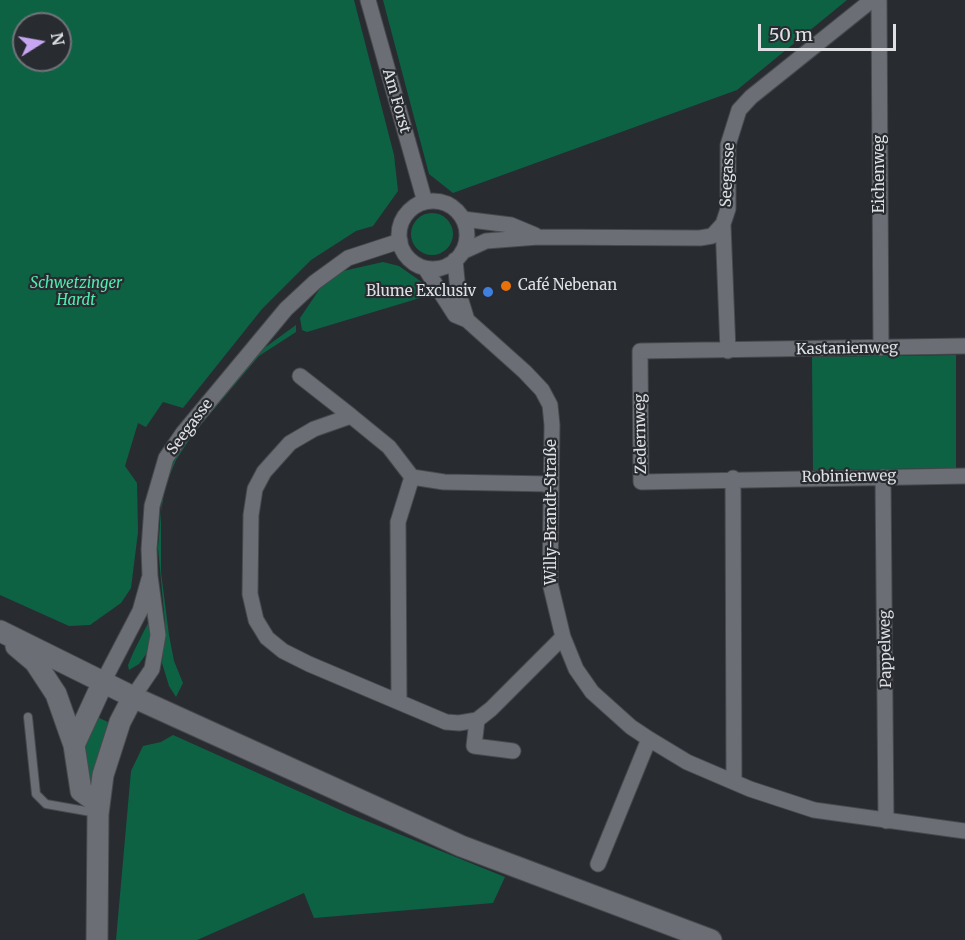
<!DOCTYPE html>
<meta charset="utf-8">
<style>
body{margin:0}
#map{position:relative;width:965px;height:940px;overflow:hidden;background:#282b30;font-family:Merriweather,serif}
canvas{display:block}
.north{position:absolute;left:12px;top:12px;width:60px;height:60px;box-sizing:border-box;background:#282b30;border:2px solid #717378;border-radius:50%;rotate:79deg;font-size:16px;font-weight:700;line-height:24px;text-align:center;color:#dee0e4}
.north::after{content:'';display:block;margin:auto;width:21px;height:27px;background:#c6a6f0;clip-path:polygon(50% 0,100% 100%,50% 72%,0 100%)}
.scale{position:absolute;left:758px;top:24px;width:138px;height:27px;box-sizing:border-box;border:3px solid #dee0e4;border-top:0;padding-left:8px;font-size:18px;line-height:21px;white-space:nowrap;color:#dee0e4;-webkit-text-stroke:4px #282b30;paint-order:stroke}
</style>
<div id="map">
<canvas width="965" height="940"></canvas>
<div class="north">N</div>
<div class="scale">50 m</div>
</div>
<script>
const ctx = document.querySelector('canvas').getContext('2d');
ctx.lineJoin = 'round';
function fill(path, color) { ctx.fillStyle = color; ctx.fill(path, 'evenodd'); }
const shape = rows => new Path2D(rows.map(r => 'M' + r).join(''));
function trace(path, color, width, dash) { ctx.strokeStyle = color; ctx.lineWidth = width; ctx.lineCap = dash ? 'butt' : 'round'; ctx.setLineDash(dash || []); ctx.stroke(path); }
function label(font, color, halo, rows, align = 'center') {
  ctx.font = font + ' Merriweather,serif'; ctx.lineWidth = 4.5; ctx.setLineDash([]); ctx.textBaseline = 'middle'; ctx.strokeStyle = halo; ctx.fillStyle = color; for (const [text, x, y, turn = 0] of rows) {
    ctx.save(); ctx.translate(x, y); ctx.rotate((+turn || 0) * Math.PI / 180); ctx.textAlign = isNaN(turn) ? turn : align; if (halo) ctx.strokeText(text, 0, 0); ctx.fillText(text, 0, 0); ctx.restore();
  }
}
const green = shape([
 [0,0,354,0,394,155,398,191,373,226,356,231,311,260,262,309,183,408,163,402,146,427,138,423,125,466,137,483,138,532,131,588,121,603,90,625,69,626,0,595],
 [24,24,60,24,60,60,24,60],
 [383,0,847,0,737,90,453,193,429,174],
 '411 234a21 21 0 1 1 42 0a21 21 0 1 1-42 0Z',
 [383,262,399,266,426,285,420,298,307,332,302,330,300,318,321,287,343,271],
 [296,325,296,332,259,356,193,434,176,460,165,487,161,512,161,572,169,635,174,661,183,683,176,697,169,686,162,663,165,623,158,548,163,486,180,448,256,354],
 [956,355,956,468,813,470,812,357],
 [150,619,150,641,147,653,139,664,129,670,128,665,134,651],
 [95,716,108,722,93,786,91,786,84,741],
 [173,735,347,813,505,877,493,903,314,918,304,893,197,940,116,940,131,771,143,746,161,742]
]);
const lane = shape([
 [28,717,36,794,46,804,97,813]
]);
const street = shape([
 [368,0,425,202],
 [879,0,881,348],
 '399 235a34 34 0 1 1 68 0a34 34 0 1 1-68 0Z',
 [463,219,511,225,535,235],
 [723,224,728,351],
 [462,252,486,241,538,237,700,238,712,236,723,224,728,209,728,145,739,110,751,97,872,0],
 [455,260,458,291,467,320],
 [425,268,455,315,467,320,525,372,542,390,550,405,552,425,550,583,563,637,576,669,592,692,631,727,649,739,687,762,750,789,814,810,965,831],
 [965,346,640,351,641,482,965,476],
 [300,376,351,416],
 [412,477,444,482,550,484],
 [883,477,886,821],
 [733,478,734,782],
 [103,682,140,611,149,579],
 [133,697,152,669,158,635,150,576,149,549,152,506,166,458,183,433,286,309,315,282,348,258,400,241],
 [399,701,398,522,412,477,389,447,351,416,314,429,290,443,264,472,255,489,251,515,250,594,256,620,267,638,283,651,309,664,446,722,459,723,477,720,491,709,563,637],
 [477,720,474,746,513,751],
 [598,864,649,739]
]);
const secondary = shape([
 [0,631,133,697,461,846,711,940],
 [16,646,35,662,56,694,74,745,81,791,99,804],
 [74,745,103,682],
 [97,940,98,814,103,775,120,722,133,697]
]);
const markers = [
 [506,286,6,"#e8710a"],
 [488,292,6,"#3f7fe0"]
];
const streetNames = [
 ["Am Forst",396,101,74],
 ["Eichenweg",880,174,-90],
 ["Seegasse",728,175,-87],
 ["Kastanienweg",847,349,-1],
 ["Seegasse",190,427,-53],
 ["Zedernweg",641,434,-91],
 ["Robinienweg",849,477,-1],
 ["Willy-Brandt-Straße",552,512,-90],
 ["Pappelweg",886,649,-91]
];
const parkNames = [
 ["Schwetzinger",76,284],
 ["Hardt",76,301]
];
const poiNames = [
 ["Café Nebenan",518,286],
 ["Blume Exclusiv",476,292,"right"]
];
fill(green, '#0e6244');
trace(lane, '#46494d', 10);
trace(street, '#46494d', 17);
trace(secondary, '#46494d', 23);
trace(lane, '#6b6f75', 8);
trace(street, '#6b6f75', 15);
trace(secondary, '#6b6f75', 21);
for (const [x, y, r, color] of markers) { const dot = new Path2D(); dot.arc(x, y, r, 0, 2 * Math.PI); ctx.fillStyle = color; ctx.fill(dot); trace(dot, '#282b30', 2); }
label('15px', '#dee0e4', '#282b30', streetNames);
label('italic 15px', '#4fedaf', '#282b30', parkNames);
label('15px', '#dee0e4', '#282b30', poiNames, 'left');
</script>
